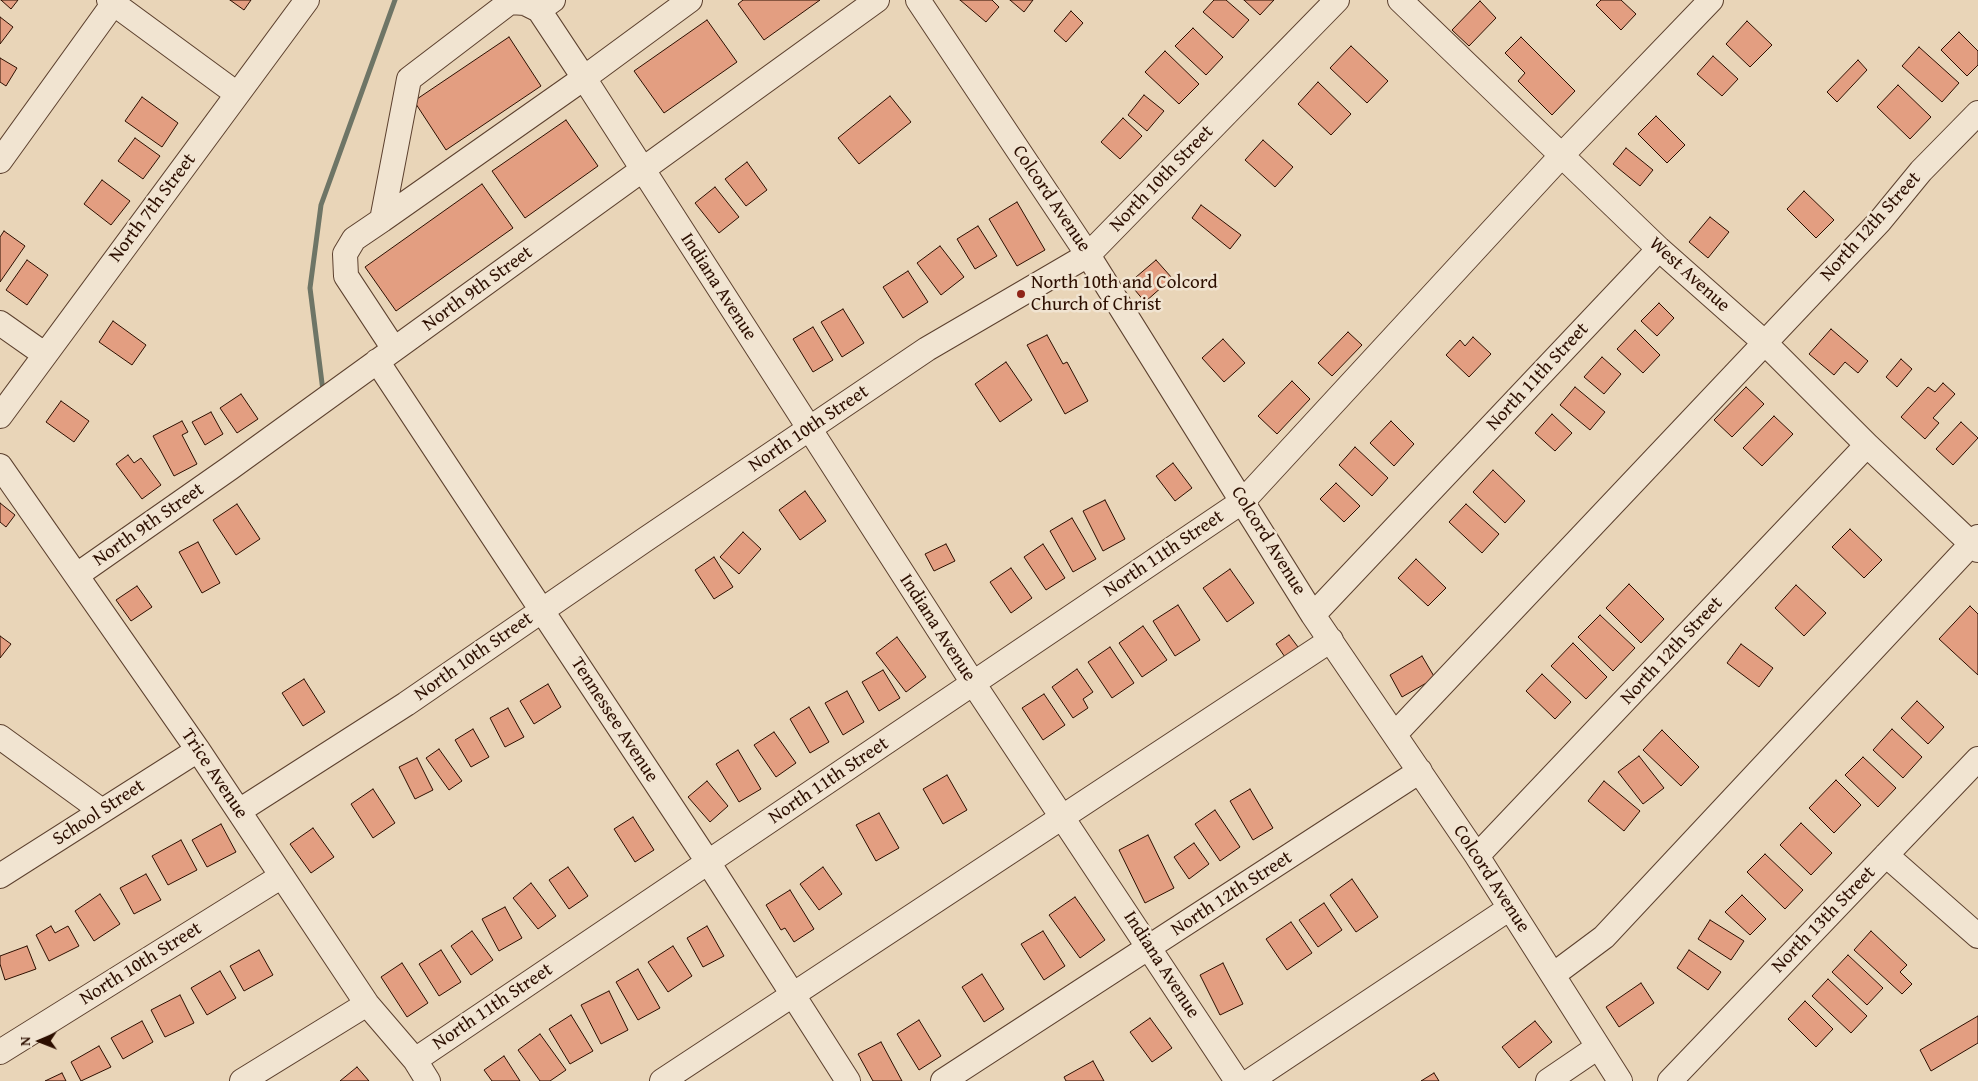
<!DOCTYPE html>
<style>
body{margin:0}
#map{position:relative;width:1978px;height:1081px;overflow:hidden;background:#e9d5b8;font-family:"Gentium Book Plus",serif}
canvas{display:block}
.north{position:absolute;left:15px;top:1016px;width:50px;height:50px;-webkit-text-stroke:4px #f1e4d1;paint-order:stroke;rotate:269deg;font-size:14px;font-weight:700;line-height:20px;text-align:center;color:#2d0f00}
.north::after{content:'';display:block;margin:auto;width:18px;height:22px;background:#2d0f00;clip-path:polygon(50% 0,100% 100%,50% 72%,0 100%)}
</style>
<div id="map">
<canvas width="1978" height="1081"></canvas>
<div class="north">N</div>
</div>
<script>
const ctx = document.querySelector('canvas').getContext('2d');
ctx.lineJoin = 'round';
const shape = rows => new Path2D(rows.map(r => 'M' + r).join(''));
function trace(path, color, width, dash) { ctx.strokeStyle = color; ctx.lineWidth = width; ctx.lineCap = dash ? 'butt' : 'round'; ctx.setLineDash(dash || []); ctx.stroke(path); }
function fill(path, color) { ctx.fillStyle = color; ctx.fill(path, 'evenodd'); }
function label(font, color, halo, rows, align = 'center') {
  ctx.font = font + ' "Gentium Book Plus",serif'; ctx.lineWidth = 5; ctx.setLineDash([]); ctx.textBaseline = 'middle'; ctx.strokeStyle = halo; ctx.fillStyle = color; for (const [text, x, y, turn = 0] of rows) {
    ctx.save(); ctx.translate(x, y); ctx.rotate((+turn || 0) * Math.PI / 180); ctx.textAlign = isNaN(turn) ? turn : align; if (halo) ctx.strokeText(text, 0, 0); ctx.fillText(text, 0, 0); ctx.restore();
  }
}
const stream = shape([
 [323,391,310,288,321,205,395,0]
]);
const building = shape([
 [1,0,18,0,11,9,1,0],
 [230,0,251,0,244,10,230,0],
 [743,0,820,0,764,40,738,4,743,0],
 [960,0,992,0,999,7,986,22,960,0],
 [1010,0,1033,0,1024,12,1010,0],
 [1214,0,1226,0,1249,20,1233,38,1203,12,1214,0],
 [1244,0,1274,0,1260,15,1244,0],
 [1601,0,1621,0,1636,14,1621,30,1596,5,1601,0],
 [1480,1,1496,18,1469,46,1452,30,1480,1],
 [1071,11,1083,23,1066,42,1054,31,1071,11],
 [0,17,13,27,0,44,0,17],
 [707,20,737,62,664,113,634,71,707,20],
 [1747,21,1772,45,1750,67,1726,44,1747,21],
 [1193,28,1223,57,1206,75,1175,46,1193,28],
 [1959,32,1978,51,1978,65,1967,76,1941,50,1959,32],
 [509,37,541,86,446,150,414,101,509,37],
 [1521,37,1575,91,1552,115,1518,81,1525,73,1505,53,1521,37],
 [1351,46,1388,81,1367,103,1330,68,1351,46],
 [1919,47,1959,83,1942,102,1902,66,1919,47],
 [1165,51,1199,84,1179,104,1145,72,1165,51],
 [1713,56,1738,79,1722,96,1697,74,1713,56],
 [0,58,17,68,6,86,0,82,0,58],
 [1858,60,1867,70,1837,102,1827,92,1858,60],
 [1318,82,1351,114,1331,135,1298,104,1318,82],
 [1898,85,1931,117,1910,139,1877,107,1898,85],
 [1144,95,1164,111,1147,131,1128,115,1144,95],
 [890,96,911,122,859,164,838,138,890,96],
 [142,97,178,123,162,147,125,121,142,97],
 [1656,116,1685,145,1667,163,1638,134,1656,116],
 [1123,118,1142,136,1120,159,1101,142,1123,118],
 [566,120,598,166,525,218,492,171,566,120],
 [135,138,160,156,143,179,118,161,135,138],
 [1263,140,1293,167,1275,187,1245,160,1263,140],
 [1626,148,1653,170,1640,186,1613,164,1626,148],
 [747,162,767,190,746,206,725,179,747,162],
 [102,180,130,201,111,225,84,204,102,180],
 [482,184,513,228,396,311,365,267,482,184],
 [715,187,739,217,719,233,695,203,715,187],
 [1804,191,1834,220,1816,238,1787,209,1804,191],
 [1017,202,1045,250,1017,266,989,219,1017,202],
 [1201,205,1241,235,1230,249,1192,218,1201,205],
 [1710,217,1729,232,1708,258,1689,242,1710,217],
 [978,226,997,256,975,269,957,239,978,226],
 [4,231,25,246,0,282,0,237,4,231],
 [940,246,964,277,941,295,917,263,940,246],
 [27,260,48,275,27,305,6,290,27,260],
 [1156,260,1172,278,1145,302,1129,283,1156,260],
 [908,271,928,302,903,318,883,287,908,271],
 [1659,303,1674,318,1657,336,1641,321,1659,303],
 [843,309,864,343,842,357,821,322,843,309],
 [113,321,146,345,132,365,99,342,113,321],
 [813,327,833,360,813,372,793,339,813,327],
 [1831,329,1868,361,1858,373,1845,362,1834,375,1809,354,1831,329],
 [1635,330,1660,355,1643,373,1617,349,1635,330],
 [1348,332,1362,345,1332,376,1318,363,1348,332],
 [1047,335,1063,364,1067,362,1088,401,1065,414,1027,345,1047,335],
 [1473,337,1491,354,1469,377,1446,355,1460,340,1465,346,1473,337],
 [1223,339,1245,363,1224,382,1202,358,1223,339],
 [1602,357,1621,374,1604,394,1584,377,1602,357],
 [1901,359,1912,369,1897,387,1886,377,1901,359],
 [1006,362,1032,400,1000,422,975,384,1006,362],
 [1292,381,1310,399,1277,434,1258,416,1292,381],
 [1943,383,1955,394,1933,418,1939,423,1925,439,1901,417,1928,387,1935,392,1943,383],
 [1575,387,1605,412,1590,430,1560,405,1575,387],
 [1746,387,1764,404,1732,437,1714,420,1746,387],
 [241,394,258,419,237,433,220,408,241,394],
 [61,401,89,421,74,442,46,422,61,401],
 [211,412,223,434,205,445,192,422,211,412],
 [1552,414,1572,433,1555,451,1535,433,1552,414],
 [1774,416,1793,434,1762,466,1743,448,1774,416],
 [182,421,188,432,182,435,197,464,174,476,153,436,182,421],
 [1391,421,1414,444,1394,466,1370,443,1391,421],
 [1961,422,1978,438,1953,465,1936,449,1961,422],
 [1355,447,1388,478,1372,496,1339,465,1355,447],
 [128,455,134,463,141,458,161,485,142,499,116,464,128,455],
 [1173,463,1192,488,1175,501,1156,476,1173,463],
 [1493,470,1525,501,1505,523,1473,492,1493,470],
 [1336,483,1360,506,1344,522,1320,499,1336,483],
 [805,491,826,521,800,540,779,510,805,491],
 [1105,500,1125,539,1103,551,1083,511,1105,500],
 [0,503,15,515,6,527,0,522,0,503],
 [237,504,260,539,236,555,213,520,237,504],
 [1466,504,1499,534,1482,553,1449,522,1466,504],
 [1072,518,1096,559,1073,572,1050,531,1072,518],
 [1850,529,1882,560,1864,578,1832,547,1850,529],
 [743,532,761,549,739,574,720,557,743,532],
 [198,542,220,583,202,593,179,552,198,542],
 [946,544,955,561,934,571,925,554,946,544],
 [1043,544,1065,578,1046,590,1024,557,1043,544],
 [714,557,733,587,714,599,695,570,714,557],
 [1416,559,1446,588,1428,606,1398,578,1416,559],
 [1011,568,1032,598,1011,613,990,582,1011,568],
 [1230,569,1254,603,1227,622,1203,588,1230,569],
 [1629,584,1664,619,1641,643,1606,608,1629,584],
 [1796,585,1826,613,1804,636,1775,608,1796,585],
 [137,586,152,607,131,621,116,600,137,586],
 [1178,605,1200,640,1175,656,1153,621,1178,605],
 [1970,606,1978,614,1978,675,1939,639,1970,606],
 [1600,615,1635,648,1613,671,1578,637,1600,615],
 [1143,626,1167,660,1142,677,1119,643,1143,626],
 [1289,635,1301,651,1287,660,1276,644,1289,635],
 [0,636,11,644,0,658,0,636],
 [897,637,926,677,906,692,876,653,897,637],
 [1573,643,1607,677,1586,699,1551,666,1573,643],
 [1741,644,1773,668,1759,687,1727,663,1741,644],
 [1110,647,1134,683,1112,698,1088,662,1110,647],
 [1422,656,1435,678,1402,697,1390,675,1422,656],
 [1077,669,1093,692,1083,699,1088,708,1073,718,1052,687,1077,669],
 [883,670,900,698,879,711,862,682,883,670],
 [1542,674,1571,702,1555,719,1526,691,1542,674],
 [304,679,325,712,303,726,282,693,304,679],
 [548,684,561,707,534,724,520,701,548,684],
 [847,691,864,722,843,735,825,703,847,691],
 [1044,694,1065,725,1043,740,1022,708,1044,694],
 [1917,701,1944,727,1928,744,1901,718,1917,701],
 [809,707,829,742,810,753,790,719,809,707],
 [508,708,524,737,505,747,490,718,508,708],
 [473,729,489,757,471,767,455,740,473,729],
 [1892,729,1922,757,1903,778,1873,750,1892,729],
 [1662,730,1699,767,1681,786,1643,750,1662,730],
 [774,732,796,763,776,777,754,745,774,732],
 [439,749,462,781,449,790,426,758,439,749],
 [738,750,761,789,739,802,716,764,738,750],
 [1639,756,1664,788,1643,804,1618,772,1639,756],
 [1863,757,1896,788,1878,807,1845,775,1863,757],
 [417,758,433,790,415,799,399,767,417,758],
 [947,775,967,810,943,824,923,789,947,775],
 [1836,780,1861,805,1834,833,1809,808,1836,780],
 [707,781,728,806,710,822,688,797,707,781],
 [1604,781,1640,811,1624,831,1588,801,1604,781],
 [373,789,395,823,373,838,351,804,373,789],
 [1250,789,1273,828,1253,840,1230,801,1250,789],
 [1215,810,1240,847,1220,861,1195,824,1215,810],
 [879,813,899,848,876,861,856,825,879,813],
 [633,817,654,850,635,862,614,829,633,817],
 [1801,823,1832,853,1811,875,1780,845,1801,823],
 [221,824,236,852,207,867,192,840,221,824],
 [313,828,334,857,311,873,290,844,313,828],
 [1148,835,1174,888,1145,903,1119,850,1148,835],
 [181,840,197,870,168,885,152,856,181,840],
 [1194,843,1209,864,1189,879,1174,857,1194,843],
 [1765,854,1803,890,1785,909,1747,872,1765,854],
 [568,867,588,896,569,909,549,880,568,867],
 [823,867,842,894,819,910,800,884,823,867],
 [146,874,161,900,134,914,120,888,146,874],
 [1352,879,1378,917,1356,932,1330,895,1352,879],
 [531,883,556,916,538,929,513,898,531,883],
 [790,890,814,929,794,942,785,928,781,930,766,905,790,890],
 [100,894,120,924,94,941,75,911,100,894],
 [1742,895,1766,919,1750,935,1725,912,1742,895],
 [1075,897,1105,940,1080,958,1049,915,1075,897],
 [1324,903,1342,930,1318,947,1299,920,1324,903],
 [505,907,522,938,499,951,482,919,505,907],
 [1710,920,1744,941,1731,960,1698,939,1710,920],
 [1291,922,1312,953,1287,970,1266,939,1291,922],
 [51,926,55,933,68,926,79,946,49,961,36,935,51,926],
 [707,926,724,956,703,967,687,938,707,926],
 [472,931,493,960,471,975,451,946,472,931],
 [1043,931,1065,966,1044,980,1021,944,1043,931],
 [1871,931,1907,965,1900,972,1912,984,1902,994,1854,950,1871,931],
 [27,946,36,969,5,980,0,964,0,956,27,946],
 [673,946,692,976,668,992,648,962,673,946],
 [259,950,273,975,244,991,230,966,259,950],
 [441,950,461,982,439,996,419,964,441,950],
 [1689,950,1721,972,1708,990,1677,968,1689,950],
 [1848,955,1883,988,1867,1005,1832,972,1848,955],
 [402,963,428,1003,407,1017,381,977,402,963],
 [1223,963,1243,1004,1220,1015,1200,975,1223,963],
 [638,969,660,1008,638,1020,616,982,638,969],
 [220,971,236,998,207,1015,191,988,220,971],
 [982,974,1004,1009,984,1022,962,987,982,974],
 [1828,979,1867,1016,1851,1033,1812,996,1828,979],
 [1641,983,1654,1003,1619,1027,1606,1007,1641,983],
 [609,991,628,1030,601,1044,581,1005,609,991],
 [180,995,194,1023,165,1037,151,1010,180,995],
 [1805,1001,1833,1029,1816,1047,1788,1019,1805,1001],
 [571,1015,593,1051,570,1064,549,1029,571,1015],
 [1978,1016,1978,1043,1931,1071,1920,1050,1978,1016],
 [1150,1018,1172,1048,1152,1062,1130,1032,1150,1018],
 [919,1020,941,1056,919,1070,897,1034,919,1020],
 [142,1021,153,1042,123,1059,111,1038,142,1021],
 [1535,1021,1552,1042,1519,1068,1502,1047,1535,1021],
 [540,1034,566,1070,550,1081,540,1081,518,1050,540,1034],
 [881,1042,902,1081,873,1081,858,1054,881,1042],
 [99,1046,111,1067,81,1081,71,1062,99,1046],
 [504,1056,520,1081,492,1081,484,1070,504,1056],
 [1093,1061,1104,1081,1066,1081,1064,1077,1093,1061],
 [357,1067,369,1081,340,1081,357,1067],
 [62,1073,66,1081,45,1081,62,1073],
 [1434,1073,1439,1081,1421,1081,1434,1073]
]);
const minor = shape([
 [109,0,237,94],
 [553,0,539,10,584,78,690,0],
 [918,0,1088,255,1313,615,1477,856,1620,1081],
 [1400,0,1659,249,1764,342,1867,445,1978,550],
 [539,10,525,3,510,2,409,79,382,220,584,78,973,683,1237,1081],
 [0,161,116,0],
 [382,220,354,239,345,254,346,276,394,349],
 [0,323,44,354],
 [377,361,708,862,848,1081],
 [0,416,307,0],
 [0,466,198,750,367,1004,415,1060,428,1081],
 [77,575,230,468,877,0],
 [1313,615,1659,249],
 [1395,734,1880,221,1921,171,1978,113],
 [0,737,102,811],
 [239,811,406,704,646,539,927,349,1088,255,1337,0],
 [1886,855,1978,936],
 [1477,856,1867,445],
 [0,876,198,750],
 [1553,975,1604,937,1978,537],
 [0,1052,282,876],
 [415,1060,1243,501,1562,155,1711,0],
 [242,1081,367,1004],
 [662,1081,1331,640],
 [943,1081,1420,771],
 [1250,1081,1510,908],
 [1548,1081,1598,1047],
 [1670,1081,1978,759]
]);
const markers = [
 [1021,294,5,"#8f2418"]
];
const streetNames = [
 ["North 10th Street",1162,179,-46],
 ["Colcord Avenue",1051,199,56],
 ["North 7th Street",153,208,-53],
 ["North 12th Street",1871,227,-48],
 ["West Avenue",1689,275,42],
 ["Indiana Avenue",718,287,57],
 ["North 9th Street",478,289,-36],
 ["North 11th Street",1538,377,-47],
 ["North 10th Street",809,429,-34],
 ["North 9th Street",149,525,-35],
 ["Colcord Avenue",1268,541,58],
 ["North 11th Street",1164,554,-34],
 ["Indiana Avenue",937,628,57],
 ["North 12th Street",1672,651,-47],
 ["North 10th Street",474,657,-35],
 ["Tennessee Avenue",614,720,57],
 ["Trice Avenue",214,774,56],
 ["North 11th Street",829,781,-34],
 ["School Street",99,813,-33],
 ["Colcord Avenue",1491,879,57],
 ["North 12th Street",1232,894,-33],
 ["North 13th Street",1824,920,-46],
 ["North 10th Street",141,964,-32],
 ["Indiana Avenue",1161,965,57],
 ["North 11th Street",493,1007,-34]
];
const poiNames = [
 ["North 10th and Colcord",1031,283],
 ["Church of Christ",1031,305]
];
trace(stream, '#6e7566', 5);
fill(building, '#e39e81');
trace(building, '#2d0f00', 1);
trace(minor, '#5c402e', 26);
trace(minor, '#f1e4d1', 24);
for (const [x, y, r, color] of markers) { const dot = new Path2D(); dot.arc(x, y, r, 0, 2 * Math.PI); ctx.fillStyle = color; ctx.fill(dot); trace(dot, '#f1e4d1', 2); }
label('19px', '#2d0f00', '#f1e4d1', streetNames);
label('19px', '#2d0f00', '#f1e4d1', poiNames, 'left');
</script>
